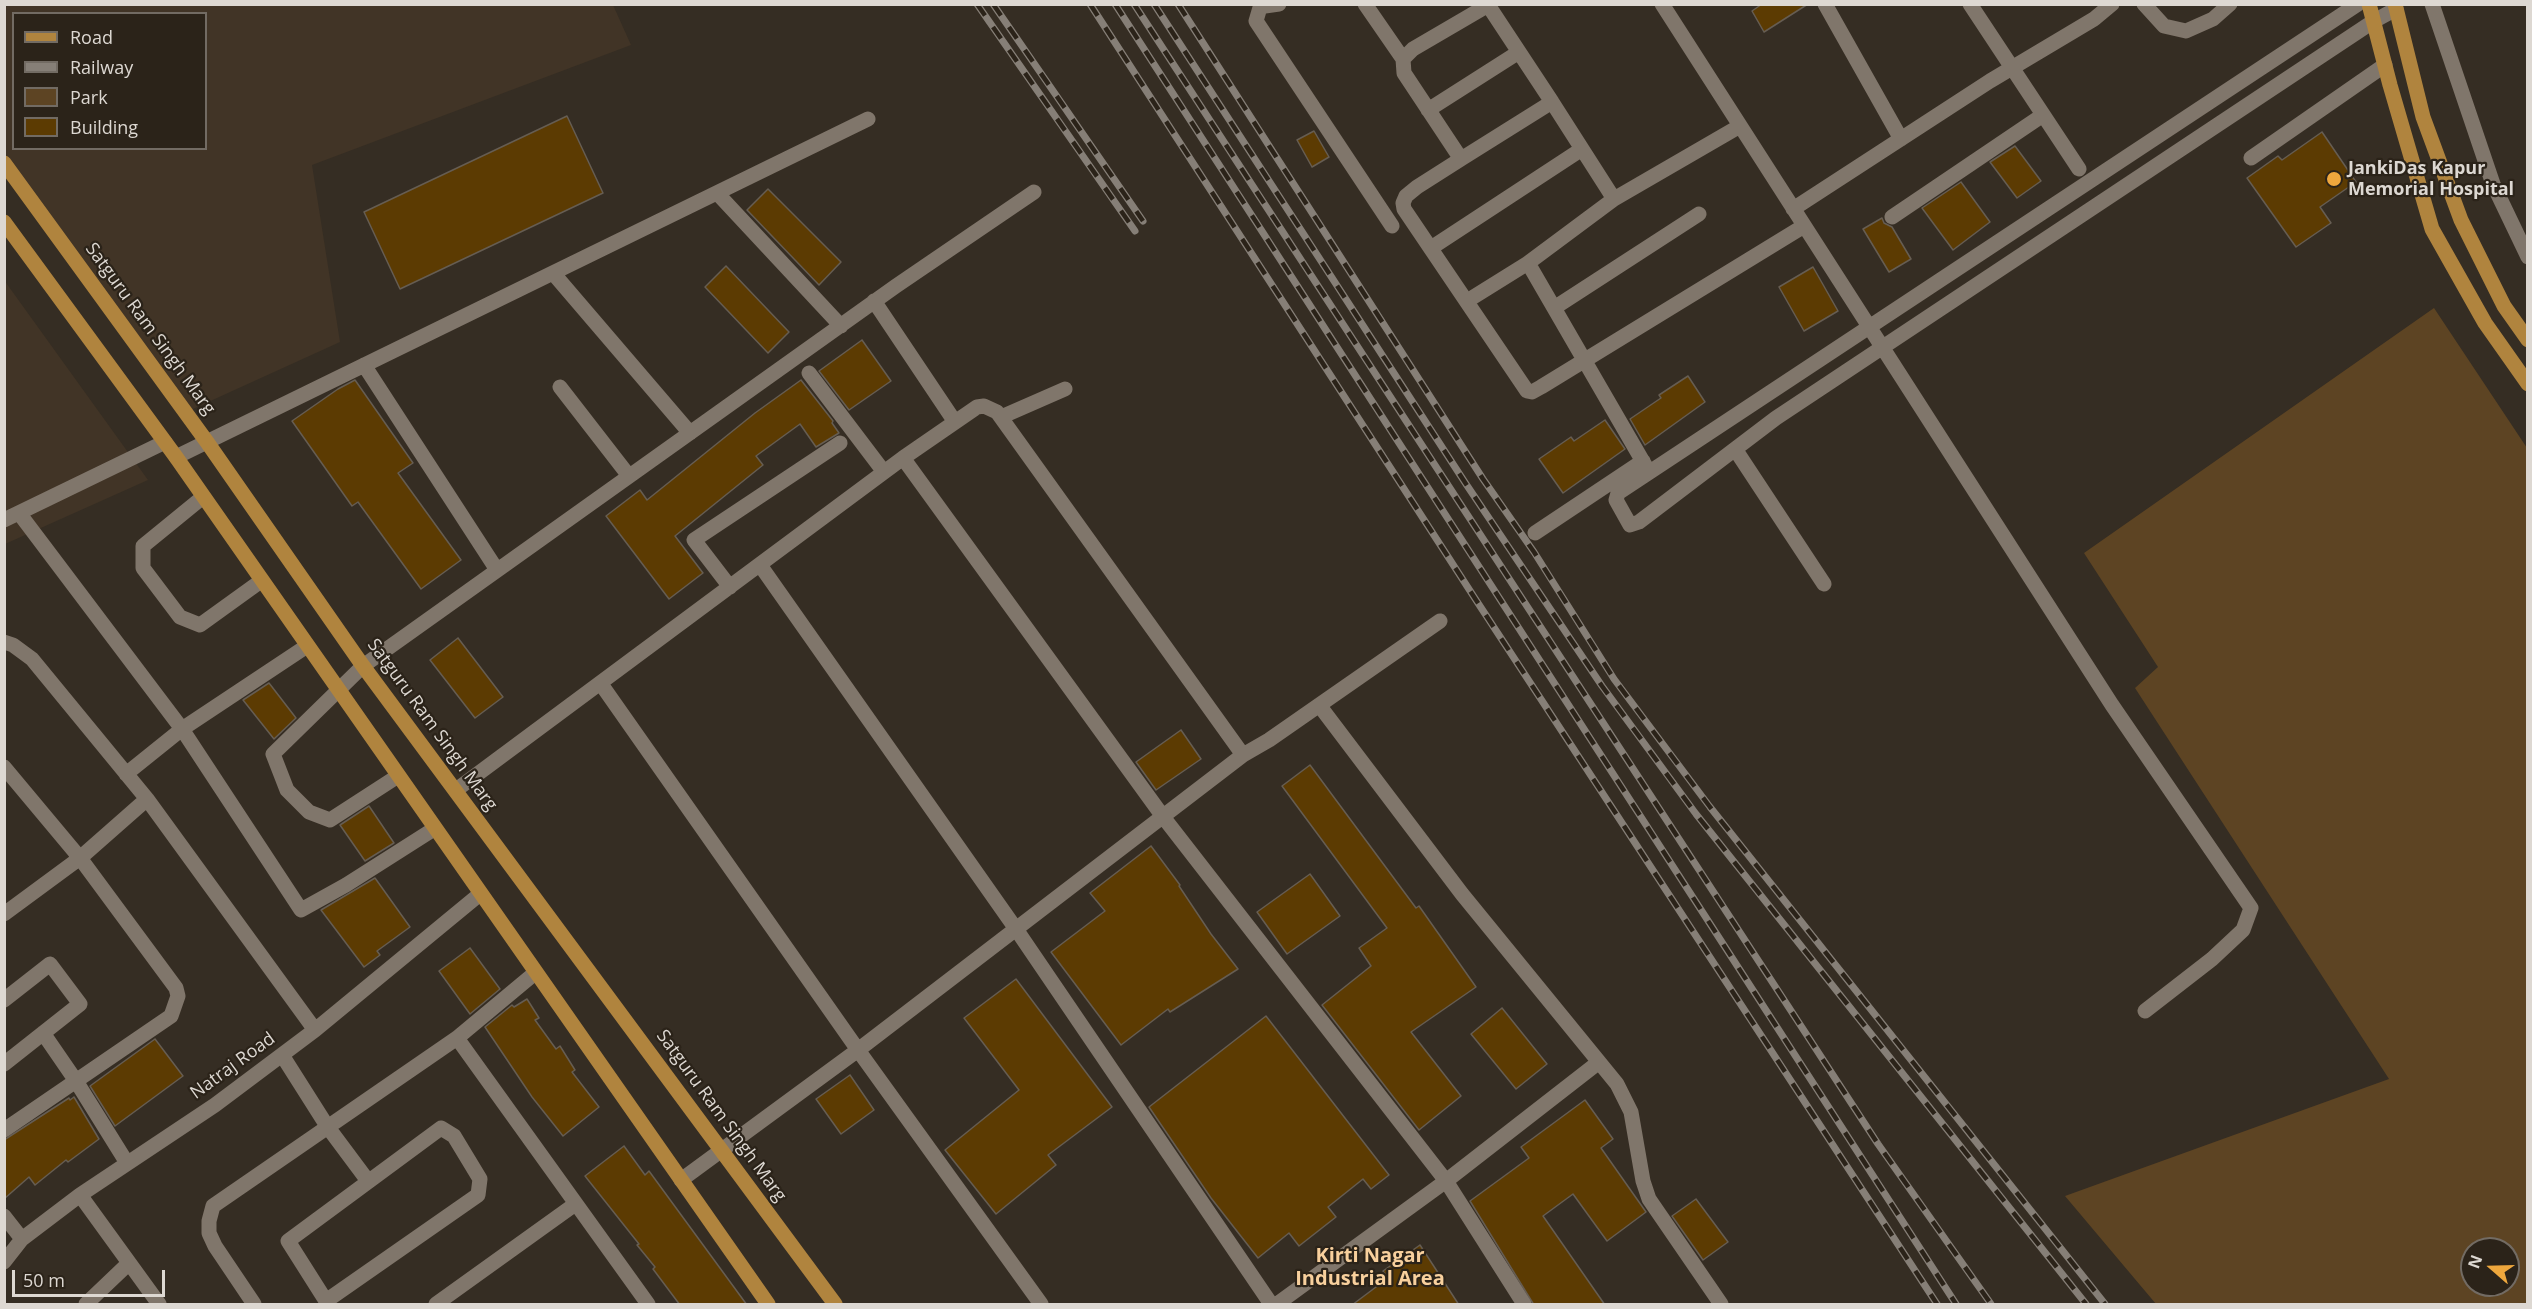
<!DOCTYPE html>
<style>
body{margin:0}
#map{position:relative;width:2532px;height:1309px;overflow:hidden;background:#352d23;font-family:"Open Sans",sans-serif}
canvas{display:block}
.frame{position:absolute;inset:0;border:6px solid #ddd8d2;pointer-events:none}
.legend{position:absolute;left:12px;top:12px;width:195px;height:138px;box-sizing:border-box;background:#2b2319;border:2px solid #726b63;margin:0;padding:8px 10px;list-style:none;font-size:18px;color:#ddd8d2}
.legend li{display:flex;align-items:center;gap:12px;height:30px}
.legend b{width:30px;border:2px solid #726b63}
.north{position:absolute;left:2460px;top:1237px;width:60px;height:60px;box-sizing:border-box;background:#2b2319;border:2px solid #726b63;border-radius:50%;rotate:290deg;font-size:16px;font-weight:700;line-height:24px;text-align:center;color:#ddd8d2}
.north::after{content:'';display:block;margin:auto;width:21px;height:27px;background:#eea73d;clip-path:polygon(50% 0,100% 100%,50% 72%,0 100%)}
.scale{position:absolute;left:12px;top:1270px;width:153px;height:27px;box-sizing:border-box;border:3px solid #ddd8d2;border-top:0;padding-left:8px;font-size:18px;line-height:21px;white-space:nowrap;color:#ddd8d2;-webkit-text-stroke:4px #2b2319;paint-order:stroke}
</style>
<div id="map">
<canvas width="2532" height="1309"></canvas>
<div class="frame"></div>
<ul class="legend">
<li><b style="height:8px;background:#b0843e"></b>Road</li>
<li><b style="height:8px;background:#867f77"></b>Railway</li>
<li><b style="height:16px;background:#5d4423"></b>Park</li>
<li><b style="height:16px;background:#5c3b02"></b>Building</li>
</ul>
<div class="north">N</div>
<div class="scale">50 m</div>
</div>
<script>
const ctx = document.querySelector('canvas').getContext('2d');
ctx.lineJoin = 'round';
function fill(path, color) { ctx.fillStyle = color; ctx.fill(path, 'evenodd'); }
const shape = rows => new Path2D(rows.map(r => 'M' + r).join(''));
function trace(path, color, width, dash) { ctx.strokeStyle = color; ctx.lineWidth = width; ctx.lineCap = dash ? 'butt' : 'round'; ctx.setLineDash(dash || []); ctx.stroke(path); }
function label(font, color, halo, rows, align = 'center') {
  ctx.font = font + ' "Open Sans",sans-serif'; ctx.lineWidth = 4.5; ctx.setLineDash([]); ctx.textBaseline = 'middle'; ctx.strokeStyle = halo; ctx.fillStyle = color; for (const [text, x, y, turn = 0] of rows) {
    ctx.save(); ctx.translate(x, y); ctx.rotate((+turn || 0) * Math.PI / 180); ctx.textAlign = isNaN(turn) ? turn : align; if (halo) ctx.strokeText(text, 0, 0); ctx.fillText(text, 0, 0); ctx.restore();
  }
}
const built = shape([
 [4,5,613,5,631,45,312,165,340,342,184,413,5,157],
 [14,14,206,14,206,148,14,148],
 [4,280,148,480,5,544,4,544]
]);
const green = shape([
 [2434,308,2527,448,2527,1304,2156,1304,2065,1196,2389,1079,2135,688,2158,667,2084,553],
 [2472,1249,2508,1249,2508,1285,2472,1285]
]);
const building = shape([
 [1762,4,1808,4,1764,32,1752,11,1762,4],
 [567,116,603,193,400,289,364,212,567,116],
 [1314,131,1329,157,1312,167,1297,140,1314,131],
 [2322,132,2356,182,2320,207,2331,223,2296,247,2247,178,2278,156,2282,160,2322,132],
 [2015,146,2041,181,2017,198,1990,162,2015,146],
 [1961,182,1990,222,1953,250,1922,208,1961,182],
 [768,189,841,262,819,285,747,210,768,189],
 [1882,218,1884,223,1892,227,1911,259,1889,272,1863,229,1882,218],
 [726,266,789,332,768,353,705,287,726,266],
 [1813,267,1838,311,1804,331,1779,287,1813,267],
 [862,340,891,381,849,410,819,371,862,340],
 [1688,376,1705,402,1645,445,1630,419,1661,398,1659,395,1688,376],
 [355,380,413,463,398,473,461,560,421,589,358,502,352,506,292,421,338,389,355,380],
 [801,380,833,421,832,423,839,433,816,447,800,424,756,456,763,465,675,536,703,573,669,599,606,516,640,490,647,500,755,413,801,380],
 [1605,420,1625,449,1563,493,1539,459,1571,437,1574,441,1605,420],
 [458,638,503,697,475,718,430,660,458,638],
 [269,683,296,718,274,739,243,700,269,683],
 [1181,730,1201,759,1156,790,1136,762,1181,730],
 [1310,765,1416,908,1419,906,1476,987,1411,1032,1461,1096,1419,1130,1322,1005,1371,966,1359,948,1387,928,1282,786,1310,765],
 [369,806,394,843,365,861,340,825,369,806],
 [1151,846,1180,885,1179,886,1211,934,1238,969,1170,1012,1168,1009,1121,1045,1051,952,1105,911,1090,893,1151,846],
 [1310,874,1340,916,1287,954,1257,912,1310,874],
 [375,878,410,927,377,951,380,955,364,967,321,910,375,878],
 [470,948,500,989,470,1014,439,971,470,948],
 [1016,979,1112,1107,1048,1155,1056,1165,996,1214,945,1150,1019,1090,964,1018,1016,979],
 [527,999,539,1018,535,1020,556,1049,560,1046,575,1070,572,1072,599,1107,563,1136,532,1097,485,1027,512,1005,514,1007,527,999],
 [1502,1008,1547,1064,1516,1089,1471,1034,1502,1008],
 [1266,1016,1389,1175,1371,1189,1363,1179,1328,1207,1336,1217,1299,1246,1289,1233,1258,1258,1211,1198,1149,1107,1266,1016],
 [155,1039,183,1076,115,1126,90,1086,155,1039],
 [850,1075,874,1110,841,1134,816,1099,850,1075],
 [74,1097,99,1139,68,1162,66,1160,35,1185,29,1177,4,1199,4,1140,69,1098,70,1100,74,1097],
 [1585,1100,1613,1139,1601,1148,1646,1212,1607,1241,1573,1194,1543,1216,1605,1305,1534,1305,1470,1201,1529,1158,1521,1147,1585,1100],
 [624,1146,645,1175,649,1171,747,1305,680,1305,653,1269,655,1267,637,1245,639,1244,585,1176,624,1146],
 [1696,1199,1728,1242,1703,1260,1672,1216,1696,1199],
 [1420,1245,1459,1305,1352,1305,1388,1278,1383,1271,1420,1245]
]);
const minor = shape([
 [1261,4,1256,21,1392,226],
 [1263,4,1265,6,1279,4],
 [1365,4,1403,59],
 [1490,4,1413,49,1403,59,1404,73,1461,159,1417,187,1406,196,1403,203,1404,209,1527,391,1532,392,1541,387,1804,226],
 [1662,4,2112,705,2251,908,2243,930,2212,959,2145,1011],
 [1825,4,1901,139],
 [1970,4,2079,169],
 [2144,4,2164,26,2186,31,2213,19,2230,4],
 [2358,4,1618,493,1616,500,1630,525,1639,522,1776,418,2374,21,2396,9],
 [2432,4,2493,184,2528,257],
 [1488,5,1552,102],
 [1428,110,1519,52],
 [2251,158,2385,65],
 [1461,159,1552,102,1614,199,1740,126],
 [717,193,841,326],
 [1793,209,1990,81,2094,19,2112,4],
 [1892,217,2043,115],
 [1431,248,1582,149],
 [1528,263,1614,199],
 [553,273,690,433],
 [874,301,955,422],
 [1467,301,1528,263,1649,472],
 [1554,308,1699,214],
 [364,365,497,570],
 [809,373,884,472],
 [560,387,629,476],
 [1001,417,1065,389],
 [1735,449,1824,584],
 [176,457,868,119],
 [903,458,1164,818,1446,1181,1524,1304],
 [203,497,143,546,143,568,180,617,200,625,261,581],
 [19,513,182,729,301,910,346,885,434,829],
 [4,520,165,442],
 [1535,533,1643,461],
 [760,565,1016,929,1271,1304],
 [730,587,694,540,840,443],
 [4,642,13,645,32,659,147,799,315,1030],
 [601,684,858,1050,1041,1304],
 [1319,705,1462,894,1617,1084,1631,1112,1643,1181,1649,1199,1721,1304],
 [1243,755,1269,740,1440,621],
 [4,767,80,858,176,988,178,996,171,1016,4,1130],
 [126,774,182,729,307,646],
 [398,776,330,820,309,812,287,790,273,754,363,666,896,286,1034,192],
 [456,790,903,458,977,407,984,406,997,412,1243,755,858,1050,681,1180],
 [4,914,80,858,147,799],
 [4,1000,50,964,80,1004,4,1064],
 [43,1033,76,1081,127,1163],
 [457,1038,648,1304],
 [282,1055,327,1126,368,1181],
 [441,1128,454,1136,480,1179,478,1195,326,1301,288,1241,441,1128],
 [80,1195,159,1304],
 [4,1216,22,1239],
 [4,1262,22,1239,80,1195,215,1105,315,1030,480,894],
 [86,1304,129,1263],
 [254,1304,215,1246,209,1233,209,1221,213,1206,457,1038,535,973],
 [436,1304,574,1205],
 [1277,1304,1446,1181,1599,1062]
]);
const major = shape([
 [2369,4,2390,85,2432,229,2485,323,2528,384],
 [2395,4,2423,117,2461,220,2504,306,2528,340],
 [4,163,207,442,363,666,835,1304],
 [4,222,176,457,768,1304]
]);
const rail = shape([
 [977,4,1135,231],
 [993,4,1143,221],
 [1090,4,1476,600,1937,1304],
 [1115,4,1956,1304],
 [1134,4,1878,1144,1991,1304],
 [1154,4,1466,484,1602,686,1696,814,2086,1304],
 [1178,4,1483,479,1534,552,1614,679,1710,807,2105,1304]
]);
const markers = [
 [2334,179,8,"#eea73d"]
];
const poiNames = [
 ["JankiDas Kapur",2348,169],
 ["Memorial Hospital",2348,190]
];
const streetNames = [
 ["Satguru Ram Singh Marg",150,329,54],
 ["Satguru Ram Singh Marg",432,725,54],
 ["Natraj Road",233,1066,-36],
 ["Satguru Ram Singh Marg",721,1116,54]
];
const neighbourhoodNames = [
 ["Kirti Nagar",1370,1256],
 ["Industrial Area",1370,1279]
];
fill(built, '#413426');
fill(green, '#5d4423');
fill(building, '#5c3b02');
trace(building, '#665d52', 1.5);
trace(minor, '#80766b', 15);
trace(major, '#b0843e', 15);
trace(rail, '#867f77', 7);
trace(rail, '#2b2319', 4.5, [14]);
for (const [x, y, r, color] of markers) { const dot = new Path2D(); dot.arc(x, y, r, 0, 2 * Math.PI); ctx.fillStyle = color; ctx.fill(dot); trace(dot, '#2b2319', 2); }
label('bold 18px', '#ddd8d2', '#2b2319', poiNames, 'left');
label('18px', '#ddd8d2', '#2b2319', streetNames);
label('bold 20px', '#f8d09d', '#2b2319', neighbourhoodNames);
</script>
